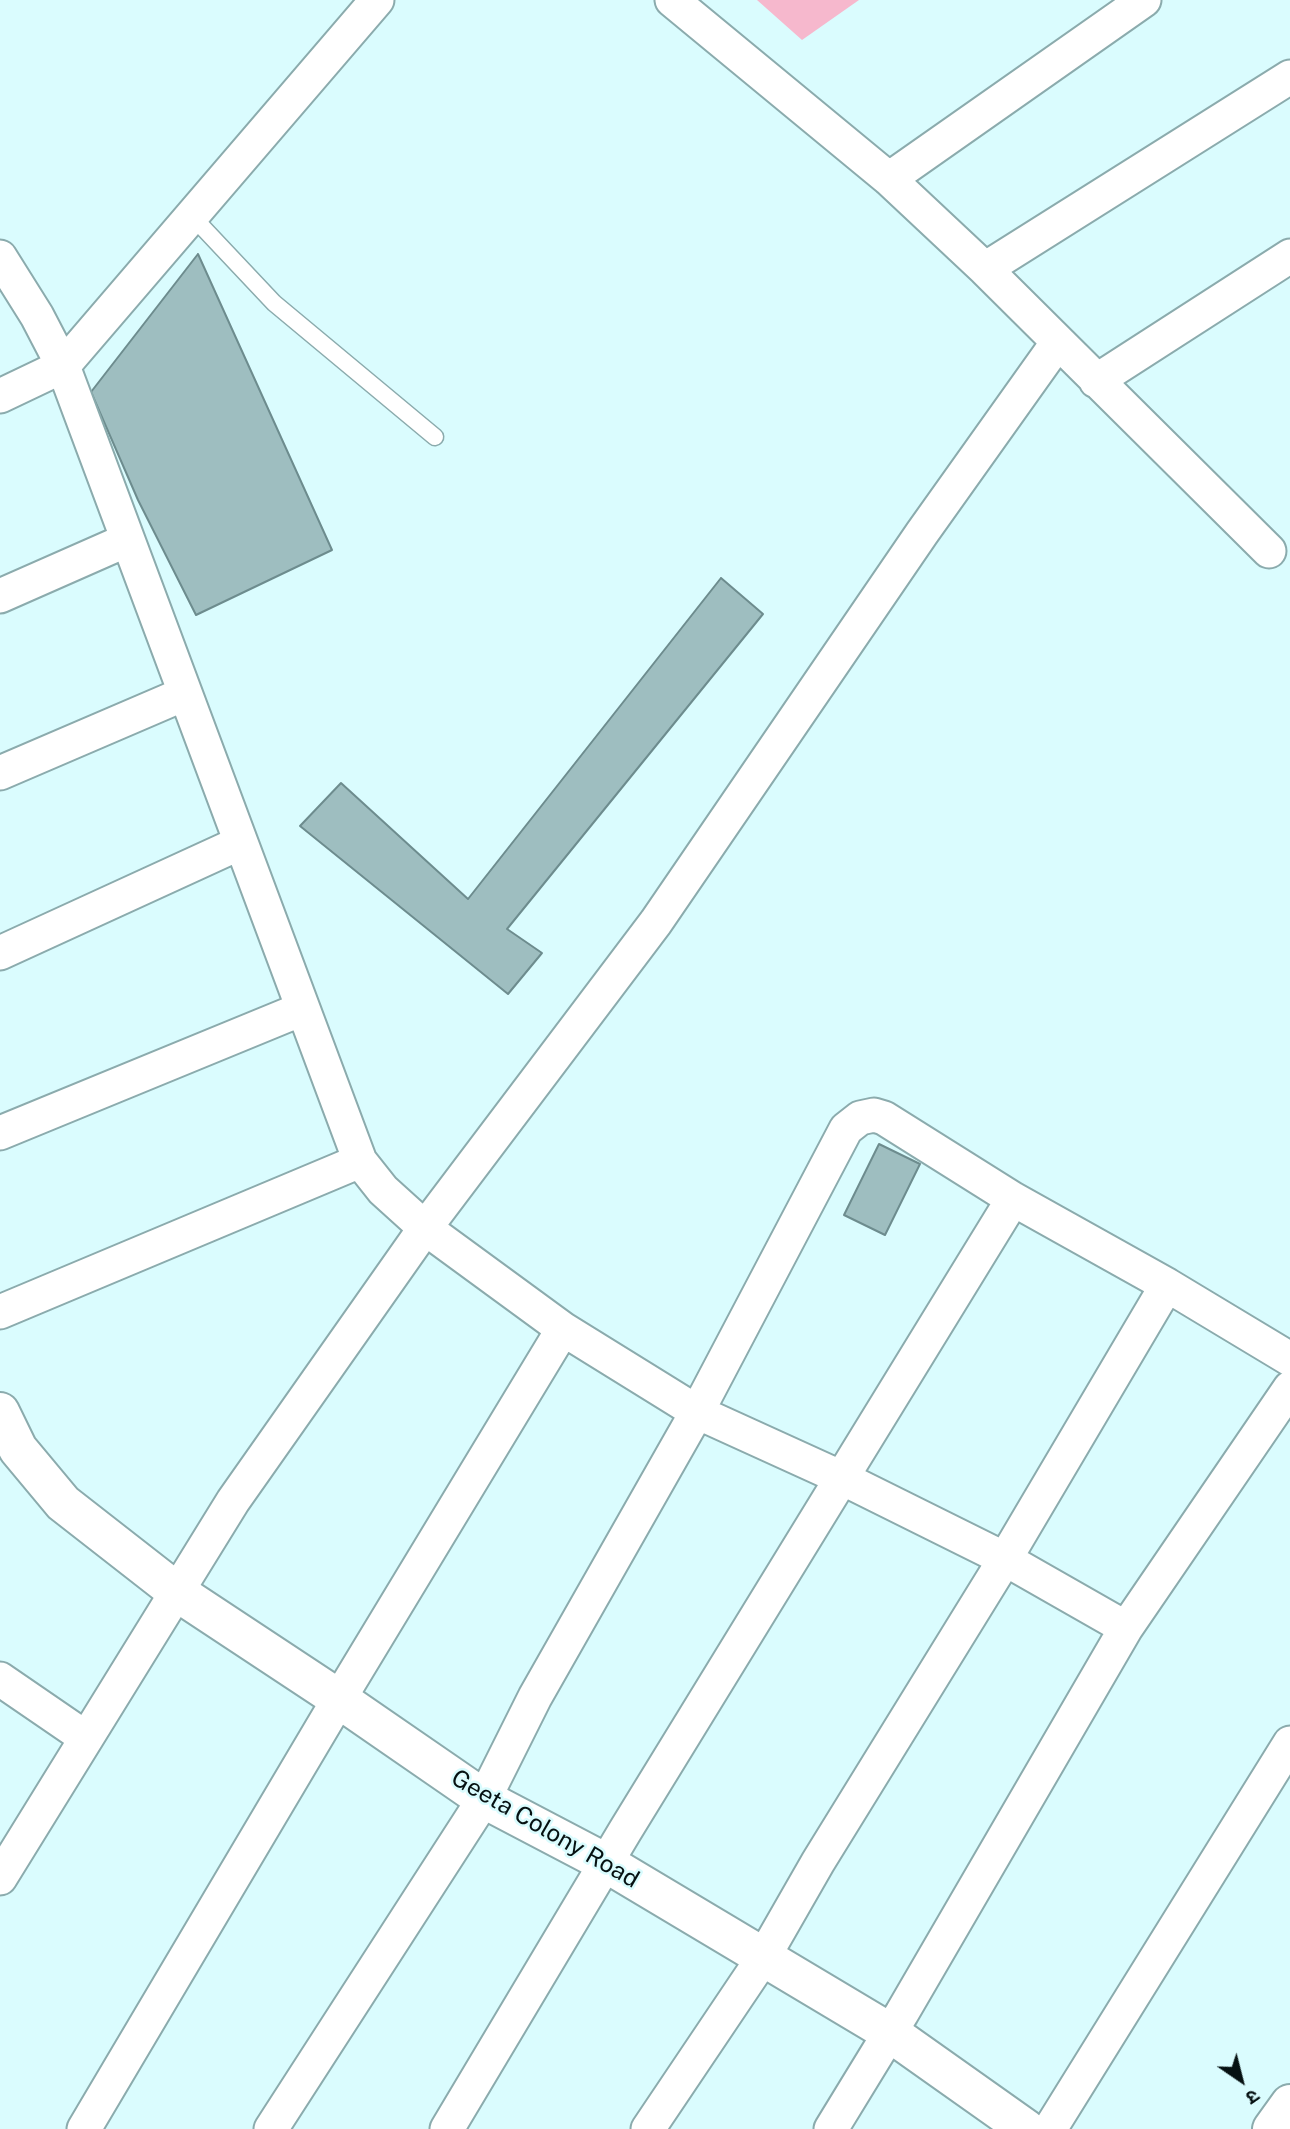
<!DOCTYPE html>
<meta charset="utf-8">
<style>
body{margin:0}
#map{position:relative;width:1290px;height:2129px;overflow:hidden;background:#dafcfe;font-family:"Public Sans","Noto Sans Devanagari",sans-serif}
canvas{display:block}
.north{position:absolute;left:1206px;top:2045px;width:70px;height:70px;-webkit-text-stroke:5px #dafcfe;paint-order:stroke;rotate:145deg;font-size:19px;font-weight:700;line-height:28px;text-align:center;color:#061112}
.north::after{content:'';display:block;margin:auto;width:24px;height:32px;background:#061112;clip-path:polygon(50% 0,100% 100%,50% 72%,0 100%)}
</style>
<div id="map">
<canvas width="1290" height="2129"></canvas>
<div class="north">उ</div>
</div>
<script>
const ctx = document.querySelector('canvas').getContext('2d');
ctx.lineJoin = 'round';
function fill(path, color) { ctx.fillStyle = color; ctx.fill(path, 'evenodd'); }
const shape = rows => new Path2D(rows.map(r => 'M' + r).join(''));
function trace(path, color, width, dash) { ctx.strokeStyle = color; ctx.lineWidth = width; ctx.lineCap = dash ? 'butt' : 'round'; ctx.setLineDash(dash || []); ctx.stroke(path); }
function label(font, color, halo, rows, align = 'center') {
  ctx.font = font + ' "Public Sans",sans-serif'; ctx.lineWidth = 5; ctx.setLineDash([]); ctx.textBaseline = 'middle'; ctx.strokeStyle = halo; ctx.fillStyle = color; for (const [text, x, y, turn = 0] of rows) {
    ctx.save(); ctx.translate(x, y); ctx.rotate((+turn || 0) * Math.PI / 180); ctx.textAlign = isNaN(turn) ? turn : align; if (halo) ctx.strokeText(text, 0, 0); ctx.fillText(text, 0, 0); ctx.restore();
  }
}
const green = shape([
 [757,0,859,0,802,40]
]);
const building = shape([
 [198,254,332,550,196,615,138,500,91,392,198,254],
 [721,578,763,614,507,929,542,953,508,994,300,826,341,783,468,899,721,578],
 [879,1144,920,1164,885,1235,844,1215,879,1144]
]);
const service = shape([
 [192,216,274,303,435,437]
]);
const minor = shape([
 [672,0,889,179,985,269,1269,551],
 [889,179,1144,0],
 [0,257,37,316,63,366,360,1161,383,1190,425,1228,563,1329,697,1412,842,1478,1005,1559,1126,1628],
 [985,269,1290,77],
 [1096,381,1290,256],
 [0,396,63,366,377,0],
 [0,596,127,540],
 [0,773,184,694],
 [0,953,240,843],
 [0,1133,302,1009],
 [0,1312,360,1161],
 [0,1679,86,1738],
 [0,1878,233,1501,425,1228,656,922,922,533,1058,342],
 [84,2129,339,1699,563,1329],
 [271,2129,484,1799,535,1697,697,1412,846,1129,860,1118,874,1115,884,1118,1013,1199,1167,1285,1290,1359],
 [447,2129,625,1831,1013,1199],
 [648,2129,763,1958,818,1862,1005,1559,1167,1285],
 [831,2129,902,2013,1126,1628,1290,1388],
 [1050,2129,1290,1743]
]);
const tertiary = shape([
 [0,1412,18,1449,63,1503,177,1592,339,1699,484,1799,606,1863,889,2032,1026,2129],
 [1272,2129,1290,2104]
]);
const streetNames = [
 ["Geeta Colony Road",545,1829,30]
];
fill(green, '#f6b8cd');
fill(building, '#9ebec0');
trace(building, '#6d8c8e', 2);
trace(service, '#8babad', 19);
trace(minor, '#8babad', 37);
trace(tertiary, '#8babad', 42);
trace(service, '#fff', 16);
trace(minor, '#fff', 33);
trace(tertiary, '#fff', 38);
label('24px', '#061112', '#dafcfe', streetNames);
</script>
